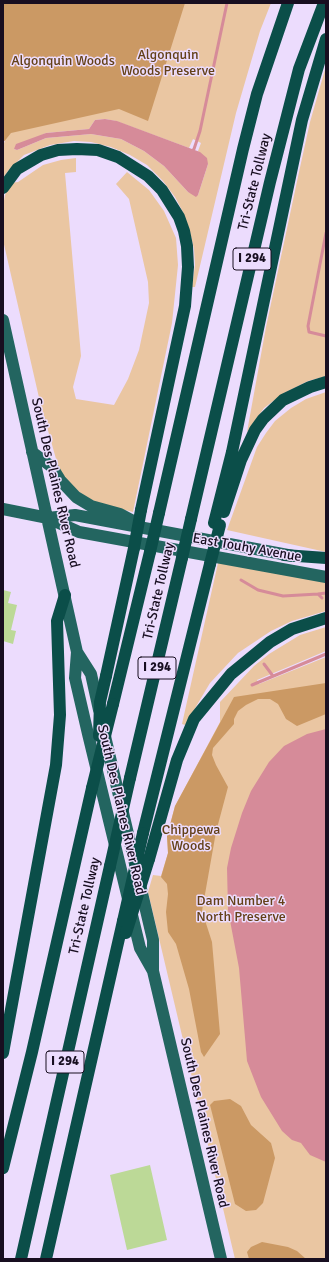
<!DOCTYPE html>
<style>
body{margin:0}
#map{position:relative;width:329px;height:1262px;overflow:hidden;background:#ecdcfd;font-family:Signika,sans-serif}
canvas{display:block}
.frame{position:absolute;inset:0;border:4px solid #180e20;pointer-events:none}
</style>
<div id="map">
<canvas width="329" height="1262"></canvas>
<div class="frame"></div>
</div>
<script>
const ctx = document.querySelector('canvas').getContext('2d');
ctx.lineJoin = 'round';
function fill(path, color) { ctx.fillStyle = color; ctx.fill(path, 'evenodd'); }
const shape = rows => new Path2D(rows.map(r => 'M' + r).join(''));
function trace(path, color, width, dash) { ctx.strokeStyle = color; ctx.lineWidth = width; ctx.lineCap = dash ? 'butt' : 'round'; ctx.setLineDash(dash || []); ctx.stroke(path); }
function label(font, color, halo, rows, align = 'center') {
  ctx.font = font + ' Signika,sans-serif'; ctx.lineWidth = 3; ctx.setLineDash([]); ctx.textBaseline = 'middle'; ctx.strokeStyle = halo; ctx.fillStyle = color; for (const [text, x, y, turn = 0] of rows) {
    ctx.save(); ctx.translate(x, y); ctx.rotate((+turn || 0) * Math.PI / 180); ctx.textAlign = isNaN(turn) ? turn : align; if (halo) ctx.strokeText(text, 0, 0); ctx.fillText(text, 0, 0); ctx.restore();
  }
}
const green = shape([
 [3,3,271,3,260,31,236,113,195,287,192,287,195,265,194,249,190,232,183,212,175,197,163,181,147,165,130,155,111,147,91,142,74,141,50,145,24,155,8,171,3,178,3,143,5,142],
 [105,119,116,121,189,148,193,139,201,143,198,151,208,164,198,195,188,192,164,166,144,151,121,139,91,134,46,138,17,150,14,149,46,133,89,129,95,120],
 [326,66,326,376,308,381,284,393,264,408,247,432,266,327,299,172,310,122],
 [76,158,76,172,65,173,81,356,73,387,76,399,114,405,128,379,139,350,149,303,148,282,129,199,116,184,127,172,149,190,164,211,176,238,178,265,172,323,133,512,100,504,86,497,74,488,64,477,58,466,40,402,3,240,3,206,5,195,11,183,18,182,43,165,61,160],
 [326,392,326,552,227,530,257,447,266,433,275,421,291,408,306,399],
 [218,563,326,582,326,611,292,621,271,631,238,653,210,683,185,725,182,724],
 [326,627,326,651,257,680,259,684,326,657,326,1259,235,1259,148,892,153,875,161,876,168,853,167,836,175,806,220,722,220,702,254,666,269,654,300,635]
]);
const forest = shape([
 [3,3,185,3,148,121,119,109,11,133,3,143],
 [326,683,326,714,297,726,286,719,278,704,270,699,258,699,246,705,238,711,234,719,234,724,213,748,212,755,216,765,228,787,216,832,202,911,212,942,220,1034,204,1057,201,1052,189,989,176,944,168,932,166,912,168,894,167,884,161,877,168,853,167,836,175,806,234,697],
 [230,1099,241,1106,251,1125,271,1143,275,1158,263,1203,256,1210,246,1211,235,1204,210,1105,214,1101],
 [262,1242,288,1247,297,1251,306,1259,249,1259,247,1252,251,1247]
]);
const water = shape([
 [105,119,117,121,200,152,207,158,208,164,198,195,196,197,188,192,164,166,144,151,121,139,91,134,46,138,17,150,14,149,16,144,46,133,89,129,95,120],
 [326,729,326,1162,310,1155,301,1143,292,1140,282,1131,261,1097,247,1061,239,968,228,910,227,868,231,848,242,813,251,791,269,762,284,746,307,734]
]);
const stream = shape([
 [190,153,194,149,200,131,227,3],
 [326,233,308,326,309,332,326,336],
 [241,580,258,590,283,596,318,594,322,598],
 [318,594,326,593],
 [264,664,273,676],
 [252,685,326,654]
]);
const building = shape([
 [3,590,11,592,8,603,17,605,11,630,16,631,13,644,3,641],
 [150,1165,167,1240,127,1250,110,1175]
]);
const major = shape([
 [3,320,77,652,75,678,88,734,140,948,153,971],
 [32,452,52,467,60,480,76,497,91,506,120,514,137,523],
 [3,509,48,518,79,532,326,577],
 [48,518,75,515,293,556],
 [77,652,91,674,99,710],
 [104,732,153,940,153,971,221,1259]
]);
const highway = shape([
 [3,188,17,169,41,155,58,150,77,149,98,150,118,157,148,176,162,190,179,217,184,231,187,246,188,267,185,306,141,510],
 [224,512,241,460,255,430,263,419,283,400,310,387,326,382],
 [159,513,243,149,257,94,288,3],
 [191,519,270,182,299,69,324,3],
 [214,523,232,452,302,120,326,39],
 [284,555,326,558],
 [106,676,134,548],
 [113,704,150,552],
 [130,778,182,558],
 [143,833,210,564],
 [149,859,177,760,194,719,231,674,270,642,292,629,326,618],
 [3,1053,56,765,60,715,57,621,65,595],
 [3,1168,32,1052,92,788],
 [21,1259,110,866],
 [46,1259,123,921]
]);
const highwayBridge = shape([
 [134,548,141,510],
 [150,552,159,513],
 [182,558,191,519],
 [210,564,220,525],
 [99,736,100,702,106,676],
 [92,788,113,704],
 [110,866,130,778],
 [123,921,143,833],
 [126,933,149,859]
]);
const shields = [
 [252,259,38],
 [157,668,38],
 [65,1062,38]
];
const shieldNames = [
 ["I 294",252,259],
 ["I 294",157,668],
 ["I 294",65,1062]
];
const parkNames = [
 ["Algonquin",168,55],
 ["Woods Preserve",168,71],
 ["Algonquin Woods",63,61],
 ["Chippewa",191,830],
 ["Woods",191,846],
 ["Dam Number 4",241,901],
 ["North Preserve",241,917]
];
const streetNames = [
 ["Tri-State Tollway",255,182,-76],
 ["South Des Plaines River Road",55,483,77],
 ["East Touhy Avenue",247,548,10],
 ["Tri-State Tollway",159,591,-77],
 ["South Des Plaines River Road",121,810,77],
 ["Tri-State Tollway",85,906,-77],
 ["South Des Plaines River Road",204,1123,77]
];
fill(green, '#eac6a2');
fill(forest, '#cb9964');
fill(water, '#d68b99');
trace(stream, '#d68b99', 3);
fill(building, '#bcd997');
trace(major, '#236560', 12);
trace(highway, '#0b4e49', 12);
trace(highwayBridge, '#0b4e49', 12);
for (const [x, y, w] of shields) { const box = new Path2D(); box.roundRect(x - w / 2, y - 11, w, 22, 3); ctx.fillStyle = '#ecdcfd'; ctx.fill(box); trace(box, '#180e20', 1); }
label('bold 13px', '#180e20', null, shieldNames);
label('14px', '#634017', '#ecdcfd', parkNames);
label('14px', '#180e20', '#ecdcfd', streetNames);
</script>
